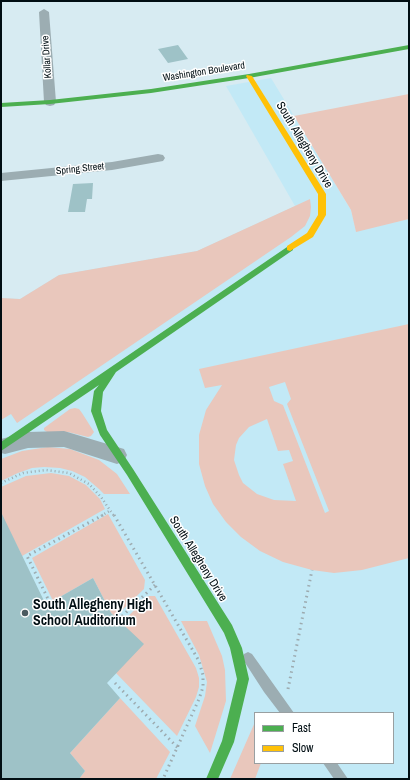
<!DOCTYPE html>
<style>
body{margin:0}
#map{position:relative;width:410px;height:780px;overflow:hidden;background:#d7ebf2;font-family:"Archivo Narrow",sans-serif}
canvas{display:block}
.frame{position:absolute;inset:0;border:2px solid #010e13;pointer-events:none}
.legend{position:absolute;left:254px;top:712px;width:140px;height:52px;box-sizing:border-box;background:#fff;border:1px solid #999fa1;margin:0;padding:5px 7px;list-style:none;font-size:12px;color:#010e13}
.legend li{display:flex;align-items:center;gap:8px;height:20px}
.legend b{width:20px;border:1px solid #999fa1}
</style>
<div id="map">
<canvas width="410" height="780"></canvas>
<div class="frame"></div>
<ul class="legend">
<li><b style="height:5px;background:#4caf50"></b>Fast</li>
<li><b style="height:5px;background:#ffc107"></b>Slow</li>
</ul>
</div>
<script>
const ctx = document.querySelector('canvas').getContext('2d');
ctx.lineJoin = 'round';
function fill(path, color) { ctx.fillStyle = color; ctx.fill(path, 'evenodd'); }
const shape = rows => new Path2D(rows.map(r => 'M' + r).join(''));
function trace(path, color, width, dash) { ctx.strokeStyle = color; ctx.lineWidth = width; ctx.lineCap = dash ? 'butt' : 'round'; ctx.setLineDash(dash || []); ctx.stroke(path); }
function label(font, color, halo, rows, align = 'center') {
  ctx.font = font + ' "Archivo Narrow",sans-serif'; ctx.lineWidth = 3; ctx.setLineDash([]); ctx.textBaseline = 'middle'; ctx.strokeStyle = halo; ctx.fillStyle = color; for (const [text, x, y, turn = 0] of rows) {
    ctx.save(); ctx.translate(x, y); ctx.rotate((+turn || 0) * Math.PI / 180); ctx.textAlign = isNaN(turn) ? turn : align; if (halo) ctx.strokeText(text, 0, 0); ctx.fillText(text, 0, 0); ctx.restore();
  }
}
const built = shape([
 [271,78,351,210,356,231,409,219,409,779,1,779,1,298,20,299,59,275,197,251,295,206,226,86],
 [255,713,393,713,393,763,255,763]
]);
const green = shape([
 [409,94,409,219,356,232,351,210,294,116],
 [310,199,311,207,310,216,305,226,291,237,17,423,11,414,1,420,1,298,20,299,59,275,197,251],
 [409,324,409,558,362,570,334,573,312,570,283,562,260,551,241,537,226,522,213,504,205,486,199,464,199,435,206,410,222,385,205,388,199,369],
 [285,382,291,399,287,404,329,511,325,513,283,405,274,401,269,387],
 [267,419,278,451,289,450,293,461,283,464,296,501,274,500,257,494,243,483,239,475,234,460,236,445,239,438,249,427],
 [75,408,79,409,82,413,94,432,91,436,88,437,68,432,47,432,44,430,44,428,70,409],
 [48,447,70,449,99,460,117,474,130,494,104,494,99,489,85,477,72,471,60,468,44,467,32,468,18,473,1,481,1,459,22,451],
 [51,473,69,476,86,485,100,499,105,509,22,556,6,524,1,526,1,487,26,476],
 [108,514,145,580,144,589,115,617,111,613,93,578,53,601,32,558],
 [149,596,155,596,196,668,199,678,199,687,196,697,177,736,116,673,121,623],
 [181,621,207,621,222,656,225,670,226,701,210,753,195,726,205,696,207,682,199,655],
 [120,698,170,752,156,779,79,779,85,771,70,753],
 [255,722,255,763,261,763,255,779,230,779]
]);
const building = shape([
 [178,45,188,59,168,63,158,49],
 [93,183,92,199,87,199,85,212,68,212,73,184],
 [1,512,46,605,93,578,111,613,144,644,107,683,120,698,70,753,85,771,79,779,1,779]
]);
const pathFar1 = shape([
 [1,483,23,473,46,470,69,473,89,484,101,497,114,516],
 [101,516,111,510]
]);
const path = shape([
 [114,515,199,661,203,675,203,687,199,699,163,779],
 [50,603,27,556,103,515],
 [118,620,155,585],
 [115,683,178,748],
 [288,689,312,570]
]);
const lane = shape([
 [248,652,252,654,294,713,280,713,264,692,242,658,244,654,248,652],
 [323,763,337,763,348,779,334,779,323,763]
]);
const street = shape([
 [44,9,49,12,56,102,54,105,50,106,46,105,44,102,39,12,44,9],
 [158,154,163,155,165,158,163,161,112,170,1,181,1,173,112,162,158,154],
 [64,431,124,449,127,455,124,461,117,464,64,447,28,448,5,454,1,453,1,439,5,438,28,432,64,431]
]);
const fast = shape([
 [409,45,409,49,249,78,151,93,50,104,1,107,1,103,50,100,151,89,249,74,409,45],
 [290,245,293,246,293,250,116,372,103,392,101,411,107,430,133,469,232,625,242,648,249,679,234,742,218,779,206,779,222,741,237,679,230,648,224,633,127,475,100,435,91,411,94,391,99,385,1,451,1,442,290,245]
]);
const slow = shape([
 [247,75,252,76,326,194,326,215,313,237,290,251,287,250,287,246,307,233,318,215,318,194,246,76,247,75]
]);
const markers = [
 [25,613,4,"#4c5b61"]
];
const farStreetnames = [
 ["Kollar Drive",47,57,-94],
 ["Washington Boulevard",204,72,-9],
 ["Spring Street",80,169,-6]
];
const streetNames = [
 ["South Allegheny Drive",304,145,59],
 ["South Allegheny Drive",198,559,58]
];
const nearPoinames = [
 ["South Allegheny High",33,605],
 ["School Auditorium",33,621]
];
fill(built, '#c2e9f6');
fill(green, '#e9c7bc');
fill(building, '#9ec2c7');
trace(pathFar1, '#9dabb0', 2.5, [1, 3]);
trace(path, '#9dabb0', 3, [1.5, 4]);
fill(lane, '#9cadb2');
fill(street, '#9cadb2');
fill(fast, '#4caf50');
fill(slow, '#ffc107');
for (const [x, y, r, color] of markers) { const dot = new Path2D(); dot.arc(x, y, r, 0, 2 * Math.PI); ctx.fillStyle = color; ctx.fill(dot); trace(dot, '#fff', 1.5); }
label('10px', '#010e13', '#fff', farStreetnames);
label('12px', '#010e13', '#fff', streetNames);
label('bold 14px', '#010e13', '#fff', nearPoinames, 'left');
</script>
